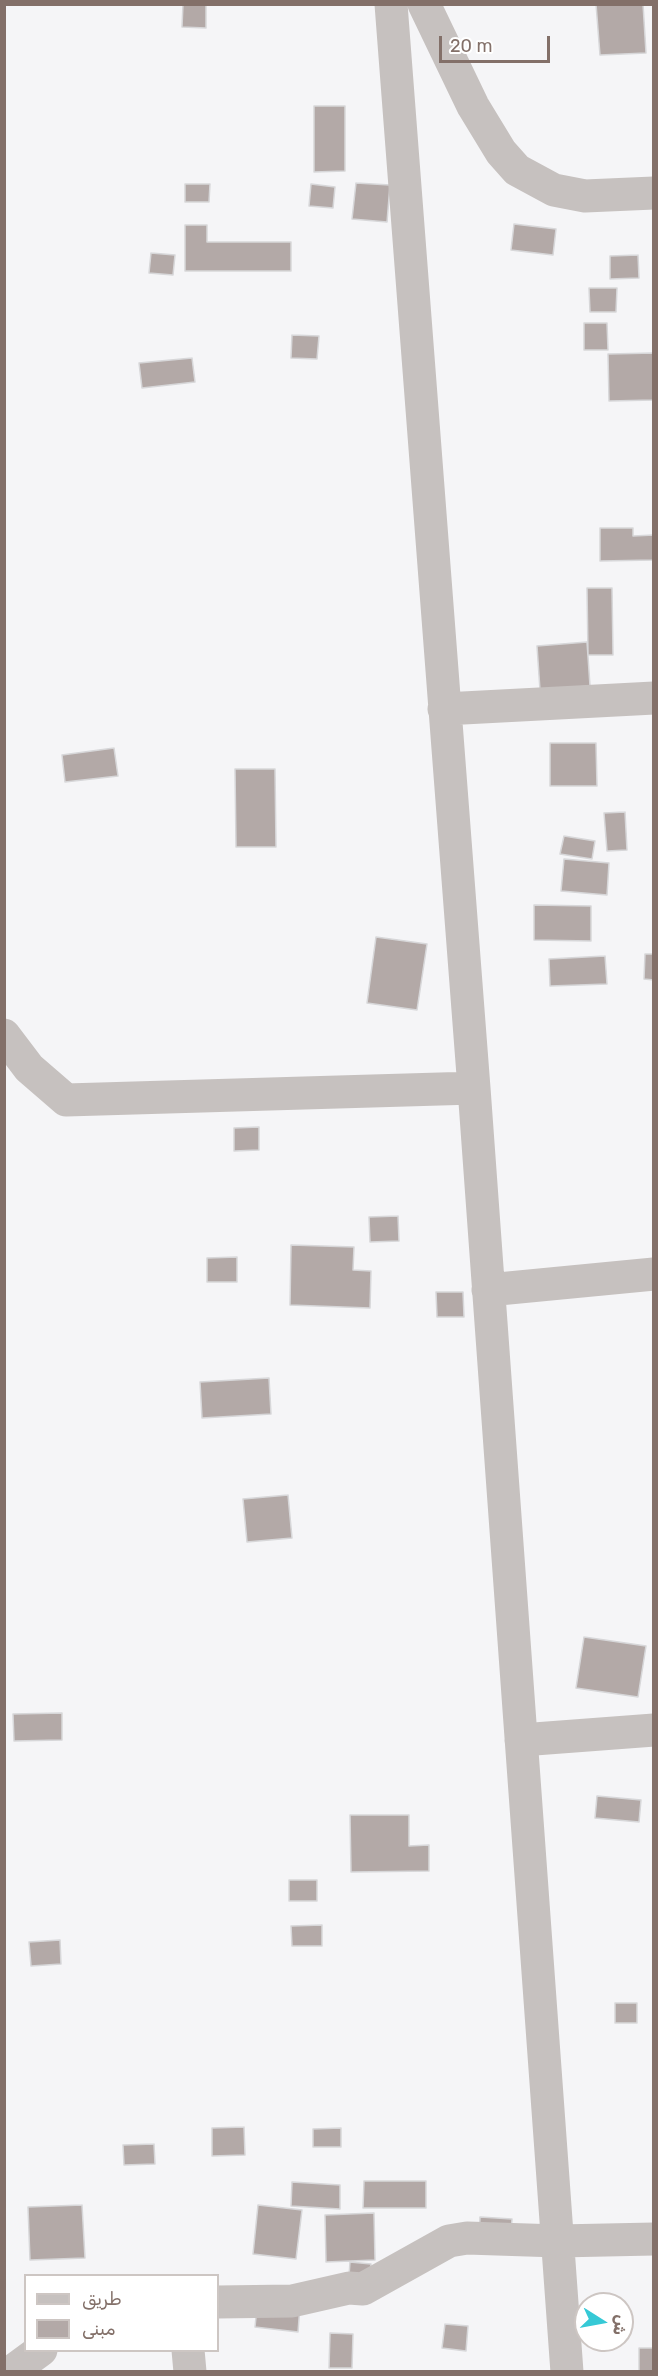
<!DOCTYPE html>
<meta charset="utf-8">
<style>
body{margin:0}
#map{position:relative;width:658px;height:2376px;overflow:hidden;background:#f5f5f7;font-family:Rubik,"Noto Sans Arabic",sans-serif}
canvas{display:block}
.frame{position:absolute;inset:0;border:6px solid #837069;pointer-events:none}
.legend{position:absolute;left:24px;top:2274px;width:195px;height:78px;box-sizing:border-box;background:#fff;border:2px solid #cdc6c3;margin:0;padding:8px 10px;list-style:none;font-size:18px;color:#837069}
.legend li{display:flex;align-items:center;gap:12px;height:30px}
.legend b{width:30px;border:2px solid #cdc6c3}
.north{position:absolute;left:574px;top:2292px;width:60px;height:60px;box-sizing:border-box;background:#fff;border:2px solid #cdc6c3;border-radius:50%;rotate:101deg;font-size:16px;font-weight:700;line-height:24px;text-align:center;color:#837069}
.north::after{content:'';display:block;margin:auto;width:21px;height:27px;background:#36c9d6;clip-path:polygon(50% 0,100% 100%,50% 72%,0 100%)}
.scale{position:absolute;left:439px;top:36px;width:111px;height:27px;box-sizing:border-box;border:3px solid #837069;border-top:0;padding-left:8px;font-size:18px;line-height:21px;white-space:nowrap;color:#837069;-webkit-text-stroke:4px #fff;paint-order:stroke}
</style>
<div id="map">
<canvas width="658" height="2376"></canvas>
<div class="frame"></div>
<ul class="legend">
<li><b style="height:8px;background:#c6c1bf"></b>طريق</li>
<li><b style="height:16px;background:#b3a9a7"></b>مبنى</li>
</ul>
<div class="north">ش</div>
<div class="scale">20 m</div>
</div>
<script>
const ctx = document.querySelector('canvas').getContext('2d');
ctx.lineJoin = 'round';
function fill(path, color) { ctx.fillStyle = color; ctx.fill(path, 'evenodd'); }
const shape = rows => new Path2D(rows.map(r => 'M' + r).join(''));
function trace(path, color, width, dash) { ctx.strokeStyle = color; ctx.lineWidth = width; ctx.lineCap = dash ? 'butt' : 'round'; ctx.setLineDash(dash || []); ctx.stroke(path); }
const building = shape([
 [183,4,206,4,206,28,182,27,183,4],
 [596,4,643,4,646,53,600,55,596,4],
 [314,106,345,106,345,171,314,172,314,106],
 [356,183,390,185,387,222,352,219,356,183],
 [185,184,210,184,209,202,185,202,185,184],
 [311,184,335,187,333,208,309,206,311,184],
 [514,224,556,229,553,255,511,250,514,224],
 [185,225,207,225,207,242,291,242,291,271,185,271,185,225],
 [151,253,175,255,173,275,149,273,151,253],
 [638,255,639,278,610,279,610,256,638,255],
 [589,288,617,288,616,312,590,312,589,288],
 [584,323,607,323,608,350,584,350,584,323],
 [292,335,319,336,317,359,291,358,292,335],
 [654,353,654,400,609,401,608,354,654,353],
 [192,358,195,382,142,388,139,363,192,358],
 [600,528,633,528,633,536,654,535,654,560,600,561,600,528],
 [587,588,612,588,613,655,588,655,587,588],
 [587,642,590,686,540,690,537,646,587,642],
 [550,743,596,743,597,786,550,786,550,743],
 [114,748,118,776,65,782,62,755,114,748],
 [235,769,275,769,276,847,236,847,235,769],
 [625,812,627,850,607,851,604,813,625,812],
 [564,836,595,841,592,859,560,854,564,836],
 [564,859,609,863,607,895,561,891,564,859],
 [534,905,591,906,591,941,534,940,534,905],
 [376,937,427,944,417,1010,367,1003,376,937],
 [645,954,654,954,654,980,644,979,645,954],
 [605,956,607,984,550,986,549,959,605,956],
 [259,1127,259,1150,234,1151,234,1128,259,1127],
 [398,1216,399,1241,370,1242,369,1217,398,1216],
 [291,1245,354,1247,353,1270,371,1271,370,1308,290,1305,291,1245],
 [237,1257,237,1282,207,1282,207,1258,237,1257],
 [436,1292,463,1292,464,1317,437,1317,436,1292],
 [269,1378,271,1414,202,1418,200,1382,269,1378],
 [288,1495,292,1538,247,1542,243,1499,288,1495],
 [584,1637,646,1646,638,1697,576,1688,584,1637],
 [62,1713,62,1740,14,1741,13,1714,62,1713],
 [597,1796,641,1800,639,1822,595,1818,597,1796],
 [350,1815,409,1815,409,1846,429,1845,429,1871,351,1872,350,1815],
 [289,1880,317,1880,317,1901,289,1901,289,1880],
 [322,1925,322,1946,292,1946,291,1926,322,1925],
 [60,1940,61,1964,31,1966,29,1942,60,1940],
 [615,2003,637,2003,637,2023,615,2023,615,2003],
 [244,2127,245,2155,212,2156,212,2128,244,2127],
 [341,2128,341,2147,313,2147,313,2129,341,2128],
 [154,2144,155,2164,124,2165,123,2145,154,2144],
 [364,2181,426,2181,426,2208,363,2208,364,2181],
 [292,2182,340,2185,340,2209,291,2206,292,2182],
 [82,2205,85,2258,30,2260,28,2207,82,2205],
 [258,2205,302,2210,296,2259,253,2254,258,2205],
 [374,2213,375,2260,326,2262,325,2215,374,2213],
 [480,2217,512,2219,510,2244,479,2242,480,2217],
 [350,2262,371,2264,369,2291,348,2290,350,2262],
 [259,2288,301,2292,298,2332,255,2327,259,2288],
 [445,2324,468,2326,466,2351,442,2348,445,2324],
 [330,2333,353,2334,352,2368,329,2368,330,2333],
 [639,2348,654,2348,654,2372,639,2372,639,2348]
]);
const street = shape([
 [391,4,474,1088,567,2372],
 [424,4,473,106,501,152,517,170,554,190,585,196,654,193],
 [444,709,654,698],
 [4,1035,29,1068,66,1100,474,1088],
 [488,1290,654,1274],
 [521,1740,654,1730],
 [218,2302,292,2301,349,2288,363,2289,449,2241,467,2238,558,2241,654,2239],
 [188,2350,190,2372],
 [11,2372,41,2350]
]);
fill(building, '#b3a9a7');
trace(building, '#d7d7d9', 1.5);
trace(street, '#c6c1bf', 33);
</script>
